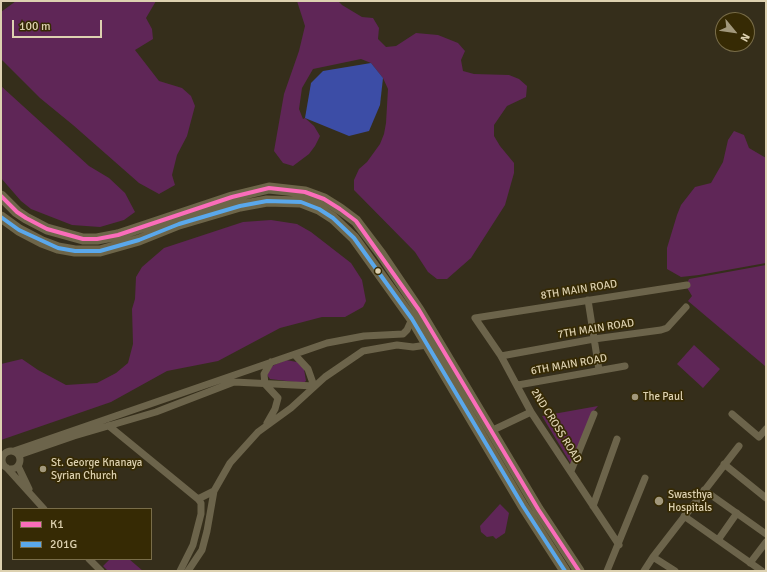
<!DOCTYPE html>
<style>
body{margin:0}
#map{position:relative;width:767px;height:572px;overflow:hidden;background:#352e1b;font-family:Signika,sans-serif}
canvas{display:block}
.frame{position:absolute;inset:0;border:2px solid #ddd1b0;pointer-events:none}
.legend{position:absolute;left:12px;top:508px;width:140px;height:52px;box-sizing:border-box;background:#362a04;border:1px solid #796d49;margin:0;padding:5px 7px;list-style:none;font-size:12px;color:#ddd1b0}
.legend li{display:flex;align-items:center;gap:8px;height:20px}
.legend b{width:20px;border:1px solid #796d49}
.north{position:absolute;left:715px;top:12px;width:40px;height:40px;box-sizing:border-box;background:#362a04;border:1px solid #796d49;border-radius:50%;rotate:119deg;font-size:11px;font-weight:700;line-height:16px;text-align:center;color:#ddd1b0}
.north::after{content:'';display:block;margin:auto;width:14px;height:18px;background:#a2987c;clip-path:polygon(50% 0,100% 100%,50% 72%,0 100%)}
.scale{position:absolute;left:12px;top:20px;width:90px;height:18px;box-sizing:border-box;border:2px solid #ddd1b0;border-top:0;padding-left:5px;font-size:12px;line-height:14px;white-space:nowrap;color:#ddd1b0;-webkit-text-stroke:3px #362a04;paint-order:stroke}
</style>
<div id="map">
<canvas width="767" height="572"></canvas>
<div class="frame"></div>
<ul class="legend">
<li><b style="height:5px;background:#fb6dba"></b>K1</li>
<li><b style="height:5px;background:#5aa8eb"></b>201G</li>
</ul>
<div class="north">N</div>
<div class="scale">100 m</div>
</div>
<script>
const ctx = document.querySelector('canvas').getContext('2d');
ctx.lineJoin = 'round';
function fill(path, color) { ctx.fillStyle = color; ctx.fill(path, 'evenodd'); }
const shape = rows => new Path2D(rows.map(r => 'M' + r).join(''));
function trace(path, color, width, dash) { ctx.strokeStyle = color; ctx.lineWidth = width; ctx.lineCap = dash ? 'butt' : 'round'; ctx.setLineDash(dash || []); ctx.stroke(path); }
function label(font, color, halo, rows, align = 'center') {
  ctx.font = font + ' Signika,sans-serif'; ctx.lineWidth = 3.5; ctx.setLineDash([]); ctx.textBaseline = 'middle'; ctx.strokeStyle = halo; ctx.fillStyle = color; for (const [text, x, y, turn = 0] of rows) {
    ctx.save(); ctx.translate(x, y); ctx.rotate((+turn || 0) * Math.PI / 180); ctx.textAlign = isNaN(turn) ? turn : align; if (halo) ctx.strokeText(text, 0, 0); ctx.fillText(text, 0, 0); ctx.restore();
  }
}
const green = shape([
 [16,1,156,1,146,18,152,29,153,39,135,50,159,81,182,88,191,96,195,106,187,136,177,155,172,175,175,185,159,194,139,183,73,125,40,98,1,59,1,12],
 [297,1,338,1,342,5,362,17,373,18,379,28,378,39,386,47,396,46,416,33,438,35,458,43,465,51,461,60,463,71,474,74,509,75,519,79,527,86,526,97,507,106,494,125,494,136,500,146,514,163,514,173,505,205,471,258,447,279,437,279,428,272,415,252,354,190,354,180,359,169,367,162,380,144,384,134,386,123,388,89,383,78,371,63,361,59,313,69,302,88,299,109,303,119,305,118,314,126,320,136,315,146,309,154,293,166,283,163,274,151,284,94,299,51,305,26],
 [1,86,89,166,109,178,125,193,135,212,124,220,100,227,72,225,31,209,21,201,1,178],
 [734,131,744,135,749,148,766,158,766,263,699,275,681,277,667,269,667,248,677,215,681,205,695,187,711,183,723,162,728,140],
 [271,220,297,224,311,232,351,263,362,280,366,301,363,307,345,317,322,317,280,328,218,361,167,371,111,402,1,440,1,364,22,359,38,370,66,385,97,383,116,373,128,363,133,344,132,309,135,299,136,277,142,267,164,248,243,222],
 [766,265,766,365,765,366,688,301,692,296,686,286,689,279],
 [694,345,720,369,703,388,677,364],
 [286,360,297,362,304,369,306,381,303,383,270,379,267,375,269,369,274,365],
 [598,406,592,413,571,464,542,416],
 [500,504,509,513,505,533,496,539,493,536,487,537,481,532,480,526],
 [110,559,129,559,143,571,108,571,103,566]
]);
const water = shape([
 [371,63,383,78,380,105,369,131,349,136,305,118,311,83,323,71]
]);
const street = shape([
 [588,300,599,370],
 [501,356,594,339,661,330,667,328,686,307],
 [518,385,625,366],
 [732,414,759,437,766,429],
 [267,423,275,409,278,398,265,384,264,374,271,362],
 [109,426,198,499,201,503,201,514,193,545,180,571],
 [491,431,531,412],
 '2 460a9 9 0 1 1 18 0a9 9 0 1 1-18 0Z',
 [14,451,327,343,364,336,403,334,407,330,412,319],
 [19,455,74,436,156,412,234,382,314,386,308,369,295,355],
 [724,464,766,498],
 [18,466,29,489],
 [7,468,44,509],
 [571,471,594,414],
 [704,490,766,534],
 [198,499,214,491],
 [593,506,617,439],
 [684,516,762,571],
 [718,540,737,513],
 [619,545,531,412,501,356,475,318,687,285],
 [653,557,675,571],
 [89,559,101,571],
 [750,563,766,542],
 [188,571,202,550,207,531,214,491,230,463,258,432,291,408,325,377,363,351,397,345,413,347,427,345],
 [607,571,645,478],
 [644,571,653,557,739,446]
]);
const primary = shape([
 [1,196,17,212,26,218,47,229,83,239,97,239,118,235,232,197,269,188,305,192,324,199,340,209,356,221,381,254,419,310,538,509,579,571],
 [1,217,19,230,42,242,58,248,75,251,100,251,139,240,179,224,240,206,267,201,301,202,319,209,333,218,354,238,412,319,523,506,565,571]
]);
const bus1 = shape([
 [1,196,17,212,26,218,47,229,83,239,97,239,118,235,232,197,269,188,305,192,324,199,340,209,356,221,419,310,538,509,579,571]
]);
const bus2 = shape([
 [1,217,19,230,58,248,75,251,100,251,139,240,179,224,240,206,267,201,301,202,319,209,333,218,354,238,412,319,523,506,565,571]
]);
const markers = [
 [378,271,3.5,"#ddd1b0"],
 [635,397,4,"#a2987c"],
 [43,469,4,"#a2987c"],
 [659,501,5,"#a2987c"]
];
const streetNames = [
 ["8TH MAIN ROAD",579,290,-9],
 ["7TH MAIN ROAD",596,329,-9],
 ["6TH MAIN ROAD",569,365,-10],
 ["2ND CROSS ROAD",556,426,58]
];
const poiNames = [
 ["The Paul",643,397],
 ["St. George Knanaya",51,463],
 ["Syrian Church",51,476],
 ["Swasthya",668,495],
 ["Hospitals",668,508]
];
fill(green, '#5f2657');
fill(water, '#3c4da6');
trace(street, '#6c644b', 7);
trace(primary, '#6d6549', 11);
trace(bus1, '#fb6dba', 4);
trace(bus2, '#5aa8eb', 4);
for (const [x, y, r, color] of markers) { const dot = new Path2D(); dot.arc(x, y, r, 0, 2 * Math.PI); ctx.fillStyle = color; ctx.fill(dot); trace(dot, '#362a04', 1.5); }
label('11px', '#ddd1b0', '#362a04', streetNames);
label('11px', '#ddd1b0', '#362a04', poiNames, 'left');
</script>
